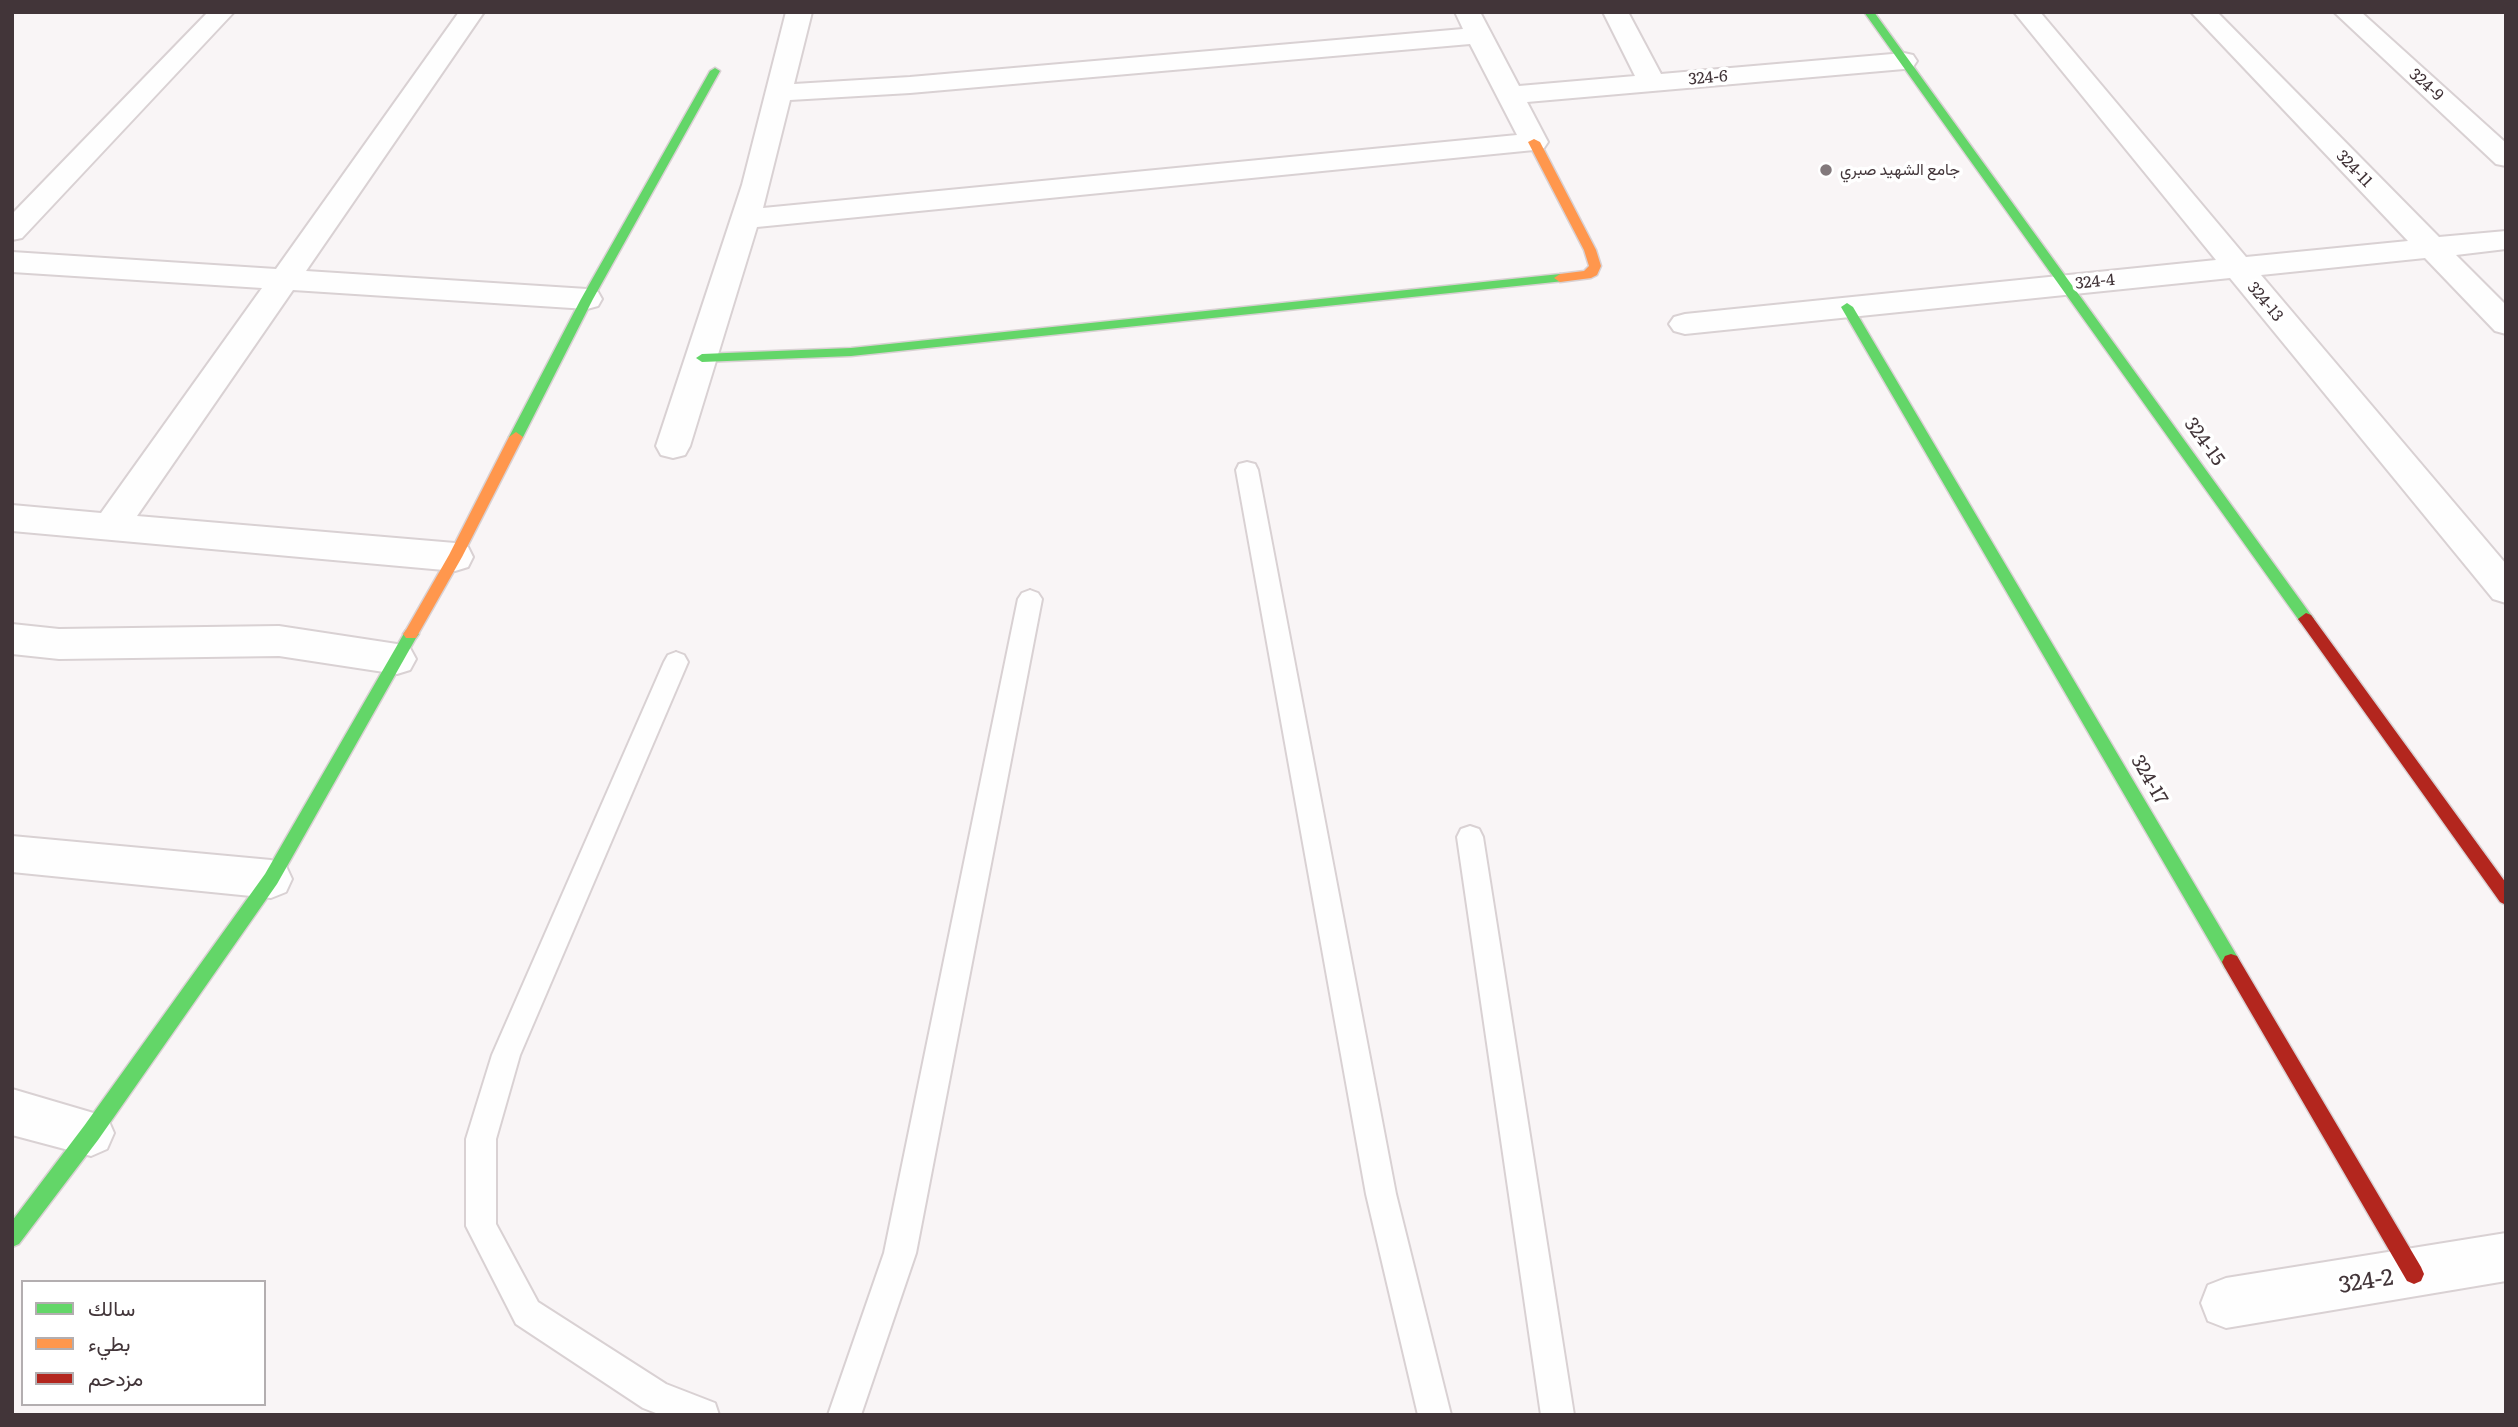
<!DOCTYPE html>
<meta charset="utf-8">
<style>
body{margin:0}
#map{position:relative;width:2518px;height:1427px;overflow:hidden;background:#f9f5f6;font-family:Literata,Vazirmatn,serif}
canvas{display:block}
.frame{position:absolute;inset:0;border:14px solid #423539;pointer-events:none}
.legend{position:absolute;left:21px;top:1280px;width:245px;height:126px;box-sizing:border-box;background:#fff;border:2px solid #b3aeb0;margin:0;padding:9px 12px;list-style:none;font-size:21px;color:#423539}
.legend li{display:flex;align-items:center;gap:14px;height:35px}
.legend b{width:35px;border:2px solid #b3aeb0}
</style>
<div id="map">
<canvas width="2518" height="1427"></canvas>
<div class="frame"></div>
<ul class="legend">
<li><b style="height:9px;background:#63d668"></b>سالك</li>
<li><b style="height:9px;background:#ff974d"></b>بطيء</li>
<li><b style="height:9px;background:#b3261e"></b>مزدحم</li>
</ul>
</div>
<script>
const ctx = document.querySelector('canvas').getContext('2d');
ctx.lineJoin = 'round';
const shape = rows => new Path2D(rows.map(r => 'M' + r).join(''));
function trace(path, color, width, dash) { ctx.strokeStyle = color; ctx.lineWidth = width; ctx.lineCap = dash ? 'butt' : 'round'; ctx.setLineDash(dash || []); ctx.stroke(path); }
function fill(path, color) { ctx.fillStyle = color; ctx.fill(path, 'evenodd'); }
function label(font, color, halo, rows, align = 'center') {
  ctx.font = font + ' Literata,Vazirmatn,serif'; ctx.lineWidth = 7; ctx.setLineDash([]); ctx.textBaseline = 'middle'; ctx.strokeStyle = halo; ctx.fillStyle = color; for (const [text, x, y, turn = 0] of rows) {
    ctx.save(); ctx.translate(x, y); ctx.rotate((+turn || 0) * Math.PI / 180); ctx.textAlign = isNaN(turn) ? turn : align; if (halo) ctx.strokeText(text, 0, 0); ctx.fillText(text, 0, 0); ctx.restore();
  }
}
const lane = shape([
 [1247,462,1255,464,1258,470,1396,1194,1451,1415,1418,1415,1366,1194,1236,470,1239,464,1247,462],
 [1030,590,1038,593,1042,599,916,1253,861,1415,828,1415,884,1253,1018,599,1022,593,1030,590],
 [676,652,684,655,688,662,520,1055,496,1139,496,1224,538,1302,666,1384,715,1403,719,1415,661,1415,643,1408,516,1324,466,1226,466,1139,492,1055,664,662,668,655,676,652],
 [1470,826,1479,829,1483,837,1574,1415,1541,1415,1457,837,1461,829,1470,826]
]);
const street = shape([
 [208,12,234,12,22,238,12,240,12,214,208,12],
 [459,12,484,12,306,271,587,289,598,292,602,299,598,306,587,309,293,290,137,516,455,543,468,547,473,557,468,567,455,571,12,531,12,505,101,513,262,288,12,272,12,252,276,269,459,12],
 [786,12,812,12,794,84,910,77,1463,29,1455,12,1480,12,1519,86,1635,76,1603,12,1628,12,1661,74,1904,53,1913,55,1917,61,1913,67,1904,69,1527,102,1548,142,1544,148,1534,150,757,227,690,446,685,455,673,458,661,455,656,446,742,185,786,12],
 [1470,44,1517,135,763,208,790,100,910,93,1470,44],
 [2014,12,2040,12,2246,257,2408,241,2191,12,2217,12,2439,237,2506,231,2506,249,2456,255,2506,305,2506,334,2495,331,2425,258,2261,275,2506,564,2506,603,2493,599,2230,278,1685,334,1674,331,1669,324,1674,317,1685,314,2216,260,2014,12],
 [2334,12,2361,12,2506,143,2506,166,2496,164,2334,12],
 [12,624,59,629,279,626,397,644,410,648,416,659,410,670,397,674,279,656,59,659,12,654,12,624],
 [12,836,271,860,286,866,292,879,286,892,271,898,12,872,12,836],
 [12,1089,107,1117,114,1133,107,1149,91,1156,12,1135,12,1089],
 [2506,1233,2506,1281,2226,1328,2208,1321,2201,1303,2208,1285,2226,1278,2506,1233]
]);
const fast = shape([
 [1864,12,1874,12,2311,615,2314,619,2311,623,2301,623,1864,12],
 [715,68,720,71,593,299,523,437,516,442,511,440,509,437,581,299,710,71,715,68],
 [1560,274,1564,275,1564,281,851,356,702,362,696,358,702,354,851,348,1560,274],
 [1847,303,1853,307,2237,956,2240,962,2237,968,2231,970,2225,968,1841,307,1847,303],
 [411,628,419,634,416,638,277,884,98,1140,19,1244,12,1247,12,1221,84,1126,265,874,406,630,411,628]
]);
const slow = shape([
 [1534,139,1540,142,1596,250,1601,266,1597,275,1591,278,1560,282,1554,278,1560,274,1584,271,1589,266,1584,250,1528,142,1534,139],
 [516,432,523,437,462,557,416,638,406,638,403,634,406,630,449,555,509,437,516,432]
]);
const jam = shape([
 [2306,613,2311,615,2506,883,2506,905,2500,902,2301,623,2298,619,2306,613],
 [2231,954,2237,956,2421,1267,2424,1274,2421,1281,2414,1284,2407,1281,2225,968,2222,962,2225,956,2231,954]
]);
const markers = [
 [1826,170,7,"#82787b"]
];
const farStreetnames = [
 ["324-6",1708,78,-5],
 ["324-9",2426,85,42],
 ["324-11",2354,169,46],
 ["324-4",2095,282,-6],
 ["324-13",2265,302,50]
];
const farPoinames = [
 ["جامع الشهيد صبري",1840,170]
];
const streetNames = [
 ["324-15",2204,442,54],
 ["324-17",2149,780,60]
];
const nearStreetnames = [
 ["324-2",2366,1282,-9]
];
trace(lane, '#d9d1d3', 4);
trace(street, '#d9d1d3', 4);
trace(fast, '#d9d1d3', 3);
trace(slow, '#d9d1d3', 3);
trace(jam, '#d9d1d3', 3);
fill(lane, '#fefefe');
fill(street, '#fefefe');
fill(fast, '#63d668');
fill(slow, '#ff974d');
fill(jam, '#b3261e');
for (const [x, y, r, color] of markers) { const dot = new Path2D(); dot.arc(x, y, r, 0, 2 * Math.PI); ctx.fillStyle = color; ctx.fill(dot); trace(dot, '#fff', 2.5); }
label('16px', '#423539', '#fff', farStreetnames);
label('16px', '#423539', '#fff', farPoinames, 'left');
label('19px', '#423539', '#fff', streetNames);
label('23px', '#423539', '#fff', nearStreetnames);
</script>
